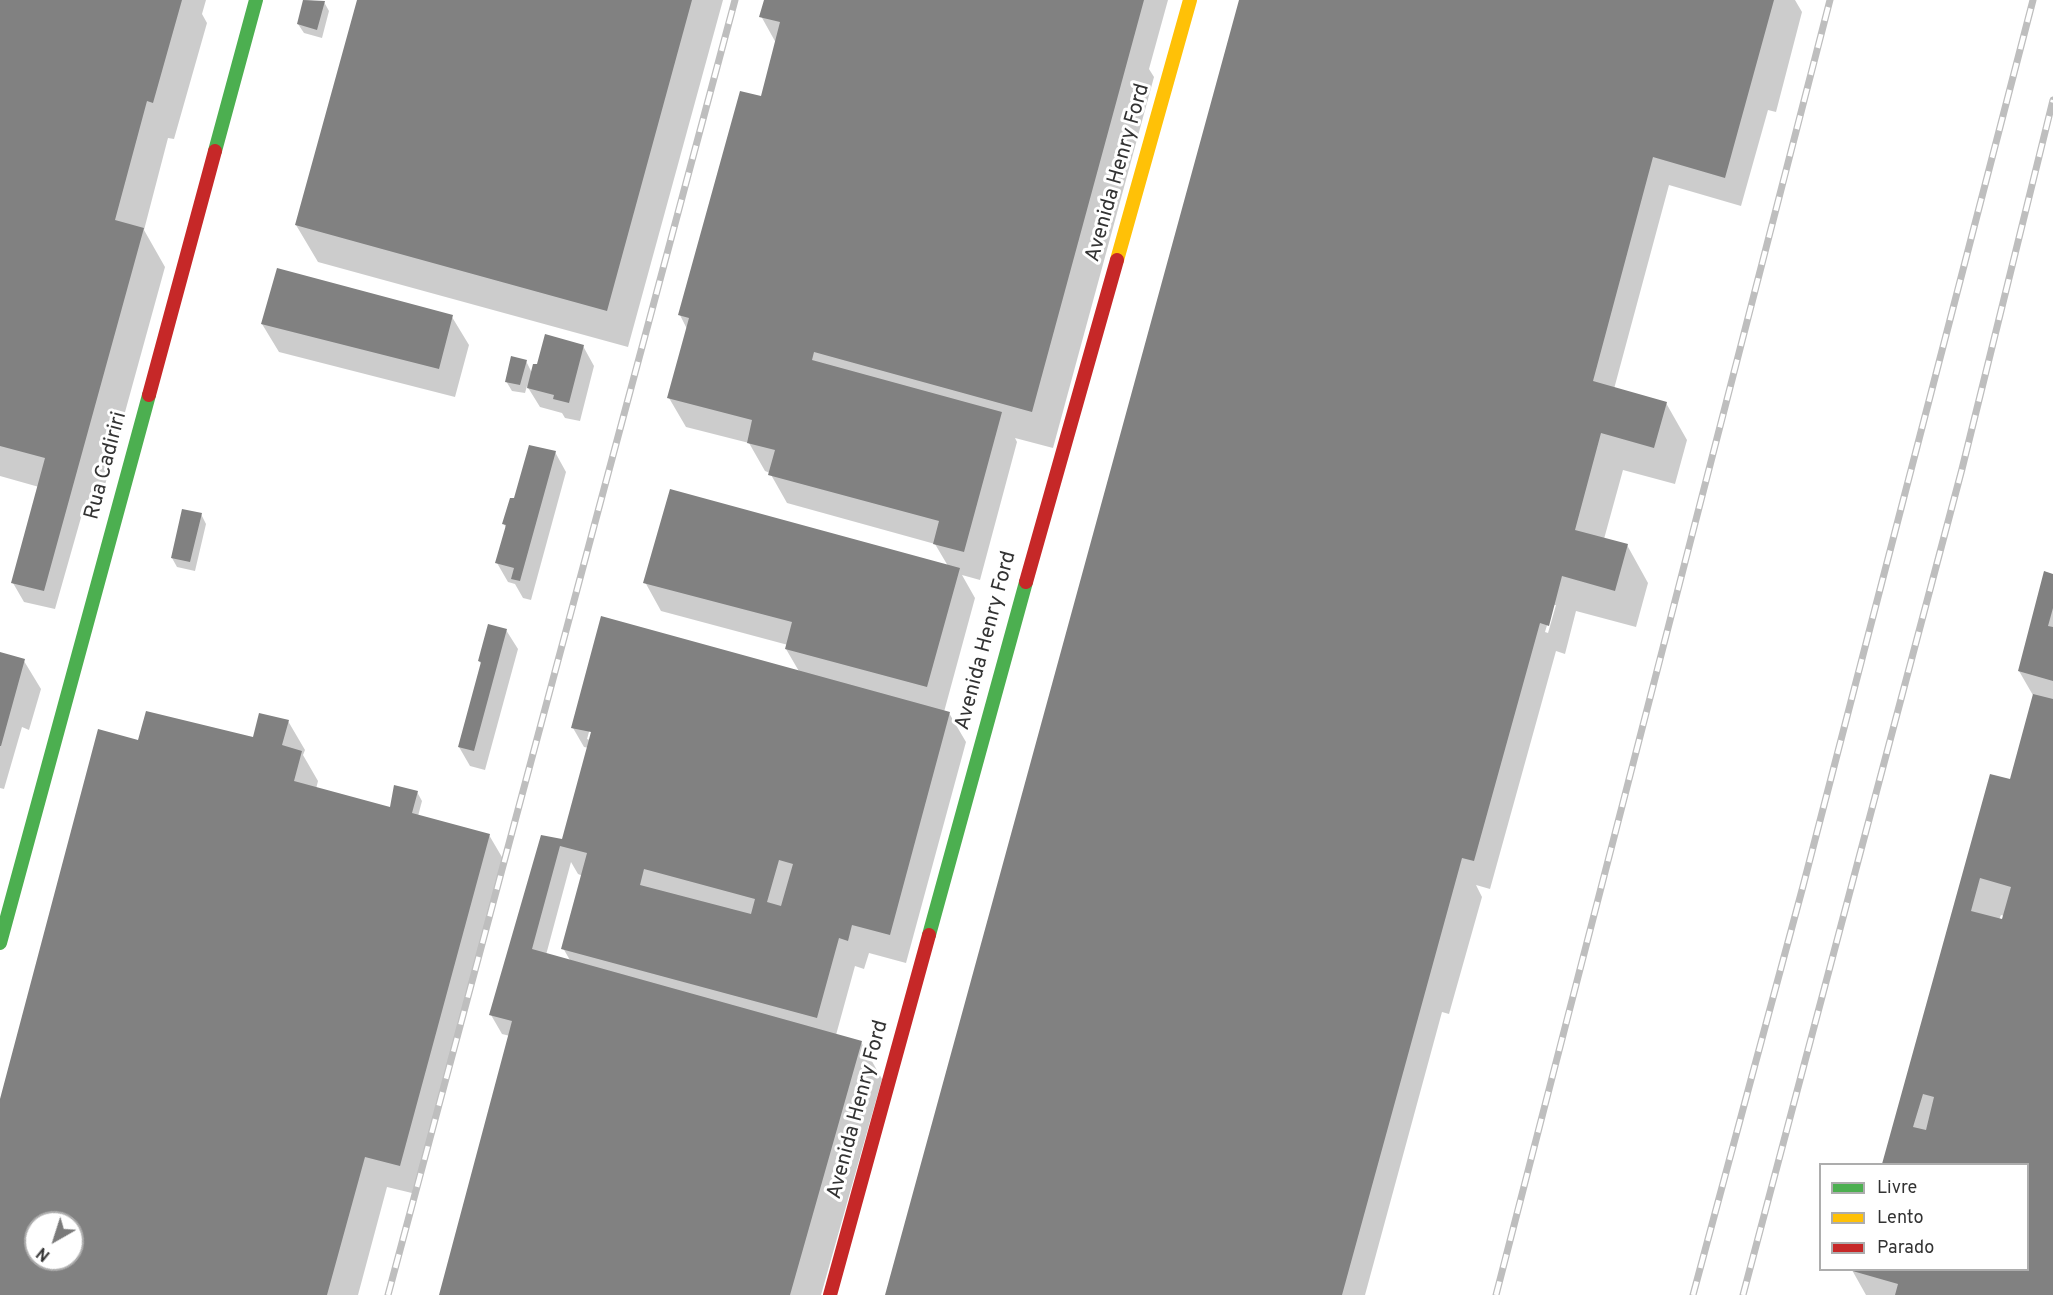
<!DOCTYPE html>
<style>
body{margin:0}
#map{position:relative;width:2053px;height:1295px;overflow:hidden;background:#fff;font-family:Overpass,sans-serif}
canvas{display:block}
.legend{position:absolute;left:1819px;top:1163px;width:210px;height:108px;box-sizing:border-box;background:#fff;border:2px solid #adadad;margin:0;padding:8px 10px;list-style:none;font-size:18px;color:#333}
.legend li{display:flex;align-items:center;gap:12px;height:30px}
.legend b{width:30px;border:2px solid #adadad}
.north{position:absolute;left:24px;top:1211px;width:60px;height:60px;box-sizing:border-box;background:#fff;border:2px solid #adadad;border-radius:50%;rotate:219deg;font-size:16px;font-weight:700;line-height:24px;text-align:center;color:#333}
.north::after{content:'';display:block;margin:auto;width:21px;height:27px;background:#7a7a7a;clip-path:polygon(50% 0,100% 100%,50% 72%,0 100%)}
</style>
<div id="map">
<canvas width="2053" height="1295"></canvas>
<ul class="legend">
<li><b style="height:8px;background:#4caf50"></b>Livre</li>
<li><b style="height:8px;background:#ffc107"></b>Lento</li>
<li><b style="height:8px;background:#c62828"></b>Parado</li>
</ul>
<div class="north">N</div>
</div>
<script>
const ctx = document.querySelector('canvas').getContext('2d');
ctx.lineJoin = 'round';
function fill(path, color) { ctx.fillStyle = color; ctx.fill(path, 'evenodd'); }
const shape = rows => new Path2D(rows.map(r => 'M' + r).join(''));
function trace(path, color, width, dash) { ctx.strokeStyle = color; ctx.lineWidth = width; ctx.lineCap = dash ? 'butt' : 'round'; ctx.setLineDash(dash || []); ctx.stroke(path); }
function label(font, color, halo, rows, align = 'center') {
  ctx.font = font + ' Overpass,sans-serif'; ctx.lineWidth = 6; ctx.setLineDash([]); ctx.textBaseline = 'middle'; ctx.strokeStyle = halo; ctx.fillStyle = color; for (const [text, x, y, turn = 0] of rows) {
    ctx.save(); ctx.translate(x, y); ctx.rotate((+turn || 0) * Math.PI / 180); ctx.textAlign = isNaN(turn) ? turn : align; if (halo) ctx.strokeText(text, 0, 0); ctx.fillText(text, 0, 0); ctx.restore();
  }
}
const shadow = shape([
 [0,0,206,0,202,14,207,23,174,139,168,138,144,230,165,267,100,503,86,500,55,609,24,602,13,583,39,487,0,476],
 [305,0,324,2,329,11,322,38,304,33,298,24],
 [358,0,723,0,628,347,318,262,296,225],
 [765,0,1168,0,1149,69,1154,77,1053,448,1015,438,1017,442,980,580,962,575,975,598,944,712,949,713,966,742,906,963,869,953,864,969,855,966,836,1035,861,1042,882,1079,821,1295,440,1295,510,1036,502,1034,491,1015,543,837,561,841,562,844,589,748,584,747,573,728,602,618,800,673,786,649,788,645,661,611,645,582,671,490,948,566,935,544,787,503,770,473,765,471,749,443,686,427,669,398,687,329,680,315,741,92,762,98,776,43,761,16],
 [616,637,619,637,590,740,587,739],
 [571,862,578,874,583,876,563,948,571,962,546,955],
 [1240,0,1795,0,1802,12,1776,112,1768,110,1741,206,1669,185,1614,389,1666,403,1687,440,1675,484,1623,470,1604,539,1627,545,1648,583,1636,627,1576,611,1565,654,1556,651,1490,889,1476,885,1482,897,1449,1014,1442,1012,1365,1295,887,1295],
 [1553,605,1556,605,1548,633,1545,632],
 [452,317,469,345,455,397,279,352,262,324],
 [583,346,594,366,580,421,565,418,562,413,540,407,527,386,525,393,512,391,506,381,526,361,532,373],
 [555,452,566,472,531,600,523,598,515,584,508,582,497,563,506,528,504,524],
 [201,514,206,524,195,571,177,567,172,558],
 [2053,575,2053,1295,1866,1295,1852,1270,2028,1270,2028,1164,1884,1164,1991,775,2011,781,2034,697,2019,671],
 [2001,915,2004,916,2003,921,1999,920],
 [506,630,518,649,485,770,470,766,459,747,482,665,479,661],
 [0,654,24,661,41,689,29,730,22,727,4,789,0,788],
 [288,721,305,750,303,755,318,781,316,789,391,809,417,792,422,801,418,816,489,835,506,864,416,1194,387,1187,358,1295,0,1295,0,1100,141,742,254,739],
 [36,1223,72,1223,72,1259,36,1259]
]);
const building = shape([
 [0,0,182,0,153,103,147,101,115,220,144,228,44,591,11,583,45,458,0,446],
 [303,0,325,1,317,30,297,24],
 [357,0,692,0,607,311,295,225],
 [764,0,1144,0,1032,412,814,352,812,360,1002,412,964,552,933,544,939,521,768,475,775,450,747,443,752,420,667,398,689,318,678,315,740,91,761,96,780,22,759,17],
 [1239,0,1774,0,1725,178,1653,157,1593,381,1667,402,1654,448,1601,433,1575,530,1628,544,1615,591,1562,576,1549,626,1540,623,1474,861,1462,858,1342,1295,885,1295],
 [277,268,453,315,439,369,261,324],
 [545,334,584,345,569,403,553,399,554,395,527,388,533,364,537,364],
 [511,356,527,360,520,385,505,382],
 [529,445,556,451,520,581,511,579,514,568,495,563,506,525,502,524,510,498,514,498],
 [670,489,960,568,927,687,785,649,792,622,643,583],
 [182,509,202,513,190,562,171,558],
 [2044,571,2053,574,2053,608,2048,626,2053,627,2053,681,2018,671],
 [601,616,950,712,890,935,852,925,848,941,839,938,817,1018,561,949,587,853,560,846,532,949,862,1041,790,1295,439,1295,512,1021,489,1015,541,835,562,839,591,732,571,728],
 [779,860,793,864,781,906,767,902],
 [644,869,755,899,751,914,640,885],
 [488,624,507,629,474,751,458,747,481,662,478,661],
 [0,652,25,659,1,746,0,746],
 [2033,694,2053,699,2053,1295,1895,1295,1898,1284,1849,1270,2028,1270,2028,1164,1882,1164,1990,774,2010,779],
 [1980,878,2011,887,2002,919,1971,911],
 [1923,1094,1934,1097,1926,1130,1913,1127],
 [146,711,253,737,259,713,289,720,282,745,302,751,294,781,390,807,394,785,418,791,412,813,490,834,400,1166,365,1157,327,1295,0,1295,0,1099,98,729,138,740],
 [36,1223,72,1223,72,1259,36,1259]
]);
const fast = shape([
 [215,151,256,0],
 [929,935,1026,582],
 [0,943,149,395]
]);
const slow = shape([
 [1117,260,1190,0]
]);
const jam = shape([
 [149,395,215,151],
 [1026,582,1117,260],
 [830,1295,929,935]
]);
const rail = shape([
 [388,1295,735,0],
 [1496,1295,1830,0],
 [1693,1295,1802,890,2033,0],
 [1743,1295,1962,469,2053,100]
]);
const streetNames = [
 ["Avenida Henry Ford",1119,173,-74],
 ["Rua Cadiriri",107,466,-75],
 ["Avenida Henry Ford",987,641,-75],
 ["Avenida Henry Ford",859,1110,-75]
];
fill(shadow, '#0003');
fill(building, '#818181');
trace(fast, '#4caf50', 14);
trace(slow, '#ffc107', 14);
trace(jam, '#c62828', 14);
trace(rail, '#bebebe', 7);
trace(rail, '#fff', 4.5, [14]);
label('21px', '#333', '#fff', streetNames);
</script>
